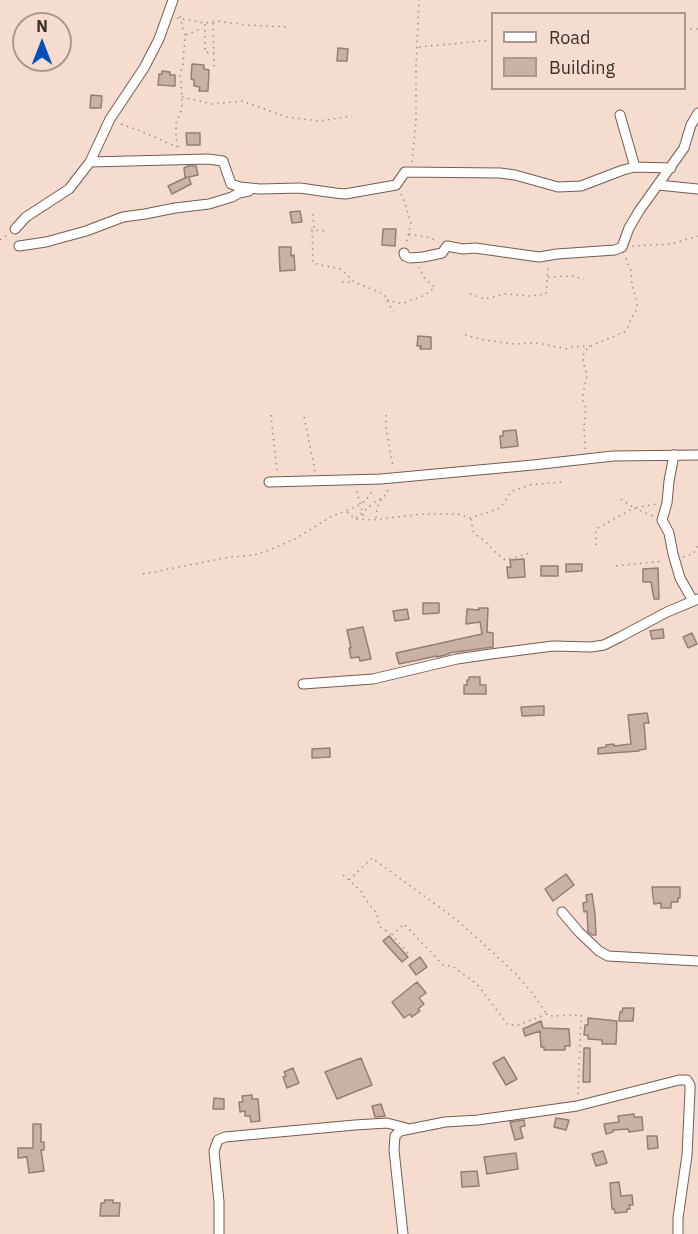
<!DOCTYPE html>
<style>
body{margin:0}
#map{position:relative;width:698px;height:1234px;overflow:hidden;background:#f5dcce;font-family:"IBM Plex Sans",sans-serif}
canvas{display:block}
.legend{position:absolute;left:491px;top:12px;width:195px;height:78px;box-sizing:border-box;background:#f5dcce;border:2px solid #aa988d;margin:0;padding:8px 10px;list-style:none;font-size:18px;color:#3a312b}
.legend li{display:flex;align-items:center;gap:12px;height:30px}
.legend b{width:30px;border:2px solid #aa988d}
.north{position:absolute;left:12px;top:12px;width:60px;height:60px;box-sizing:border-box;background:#f5dcce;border:2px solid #aa988d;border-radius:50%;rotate:0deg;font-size:16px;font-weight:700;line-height:24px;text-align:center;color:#3a312b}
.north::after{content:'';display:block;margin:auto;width:21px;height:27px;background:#024fb9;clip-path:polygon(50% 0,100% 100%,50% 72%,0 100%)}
</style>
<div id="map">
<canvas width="698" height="1234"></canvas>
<ul class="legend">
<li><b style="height:8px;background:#fff"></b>Road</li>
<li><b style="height:16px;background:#c9b1a4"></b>Building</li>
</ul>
<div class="north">N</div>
</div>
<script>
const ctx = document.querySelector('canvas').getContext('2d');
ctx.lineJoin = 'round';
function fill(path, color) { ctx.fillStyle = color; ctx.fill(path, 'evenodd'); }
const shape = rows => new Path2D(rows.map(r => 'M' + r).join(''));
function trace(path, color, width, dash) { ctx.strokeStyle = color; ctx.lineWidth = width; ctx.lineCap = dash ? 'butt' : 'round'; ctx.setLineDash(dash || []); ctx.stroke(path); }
const building = shape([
 [338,48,348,49,347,61,337,61,338,48],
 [192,64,204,65,204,69,209,70,208,91,199,91,200,87,194,86,194,80,191,79,192,64],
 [162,71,170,72,170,75,175,75,175,86,158,85,159,74,162,74,162,71],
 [91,95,102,96,101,108,90,108,91,95],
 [186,133,200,133,200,145,187,145,186,133],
 [188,166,196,166,198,175,189,177,191,184,172,194,168,186,187,177,185,177,184,168,188,166],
 [300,211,302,222,292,223,290,212,300,211],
 [383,229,396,229,395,246,382,245,383,229],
 [279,247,291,247,291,256,294,255,295,270,280,271,279,247],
 [418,336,431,337,431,349,420,349,421,346,417,346,418,336],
 [516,430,518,446,501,448,500,436,503,436,503,431,516,430],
 [524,559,525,577,508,578,507,567,511,567,510,560,524,559],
 [566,564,582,564,582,571,566,572,566,564],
 [541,566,558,566,558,576,541,576,541,566],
 [658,568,659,599,654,599,651,582,643,582,643,569,658,568],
 [423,603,439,603,439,613,423,614,423,603],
 [479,608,488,608,487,632,493,633,493,647,449,653,449,654,437,657,437,656,399,664,396,653,482,634,480,622,466,624,467,609,479,610,479,608],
 [407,609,409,619,395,621,393,611,407,609],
 [363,627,371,659,360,661,359,657,351,658,349,648,351,648,347,630,363,627],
 [663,629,664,638,652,639,650,631,663,629],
 [692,633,697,644,688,648,683,637,692,633],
 [469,677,480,677,480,685,486,685,486,694,464,694,464,685,467,685,467,680,469,680,469,677],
 [544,706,544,715,522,716,521,707,544,706],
 [647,713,649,723,644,723,646,749,639,750,639,751,598,754,598,748,606,747,606,745,614,744,614,746,631,744,628,715,647,713],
 [330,748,330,757,312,758,312,749,330,748],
 [566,874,574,885,553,901,545,889,566,874],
 [652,887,680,887,680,898,678,898,678,902,671,902,671,908,661,908,661,903,654,904,652,887],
 [592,894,595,914,596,935,592,935,588,932,587,911,584,912,583,903,587,902,586,895,592,894],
 [389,936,408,957,402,962,383,941,389,936],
 [420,957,427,967,416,975,409,965,420,957],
 [417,982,426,993,419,998,424,1004,418,1009,420,1011,412,1017,410,1014,404,1018,392,1002,417,982],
 [623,1008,634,1008,633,1021,619,1021,620,1012,622,1012,623,1008],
 [588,1018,617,1021,616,1044,602,1044,602,1040,588,1039,588,1035,584,1035,585,1025,588,1025,588,1018],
 [541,1021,543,1028,569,1029,570,1046,565,1046,565,1050,544,1050,544,1047,541,1047,540,1031,525,1036,523,1029,541,1021],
 [584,1048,590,1048,590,1082,583,1082,584,1048],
 [504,1057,517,1079,506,1085,493,1063,504,1057],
 [361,1058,372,1085,337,1099,325,1072,361,1058],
 [293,1068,299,1083,287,1088,283,1077,286,1076,284,1072,293,1068],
 [252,1095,252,1099,258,1099,260,1121,251,1122,250,1116,245,1116,245,1111,240,1112,239,1102,243,1102,242,1096,252,1095],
 [214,1098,224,1099,224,1109,213,1109,214,1098],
 [381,1104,385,1116,375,1117,372,1106,381,1104],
 [634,1114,634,1117,642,1117,643,1130,629,1132,628,1129,613,1130,613,1132,606,1134,604,1124,619,1122,618,1116,634,1114],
 [556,1118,569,1120,566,1130,554,1127,556,1118],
 [524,1120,525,1126,520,1127,523,1138,515,1140,510,1122,524,1120],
 [33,1124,41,1124,41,1142,44,1142,44,1150,41,1150,44,1171,29,1173,27,1157,18,1158,18,1148,33,1148,33,1124],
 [647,1136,657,1136,658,1148,648,1149,647,1136],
 [603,1151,607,1163,596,1166,592,1154,603,1151],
 [516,1153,518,1169,487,1174,484,1157,516,1153],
 [477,1171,479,1186,462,1187,461,1172,477,1171],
 [619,1182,621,1196,632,1195,633,1205,629,1205,630,1209,627,1209,627,1212,615,1213,614,1209,612,1209,610,1183,619,1182],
 [105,1200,113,1200,113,1203,120,1203,119,1216,100,1216,101,1203,104,1203,105,1200]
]);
const path = shape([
 [177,18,205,23,217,21,247,25,288,27],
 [213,23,214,69],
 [205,24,205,52,214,53],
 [684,29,698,29],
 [186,35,203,28],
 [419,47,492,40],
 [182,97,212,104,242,101,287,117,319,121,352,116],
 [121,124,138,130,177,147],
 [178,147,176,139,176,123,182,109,182,97,180,74,183,64,185,36,179,13],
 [412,162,416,122,416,65,419,0],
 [401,194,405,203,411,223,406,244],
 [313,214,314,228],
 [324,231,312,230,313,263,320,265,341,269,354,282,384,294,393,312],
 [409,234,431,238,438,242],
 [0,240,7,235],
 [632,246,671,244,698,236],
 [548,277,571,276,584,279],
 [342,282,353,282],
 [470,294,485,299,505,294,529,296,546,294,548,266],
 [387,300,398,303,404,303,425,295,435,287,425,279,419,267],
 [465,335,485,340,513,344,537,343,567,349,571,347,590,346],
 [271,415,277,472],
 [386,415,386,428,393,467],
 [304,417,315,471],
 [585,449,584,427,586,408,583,401,583,394,587,375,583,361,584,351,591,346,624,332,628,327,632,317,637,309,637,301,632,285,631,271,625,256],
 [357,491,364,519],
 [621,499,634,508,657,504],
 [347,512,355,519,372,520,422,514,458,514,471,518,500,508,512,491,530,485,562,482],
 [356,518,375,502,382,498],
 [376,518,377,508,382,498,387,494,388,488],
 [471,519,473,531,476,535,486,542,494,551,505,560,530,553],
 [596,545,596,529,634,508,653,516],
 [683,557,693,554,698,546],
 [616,566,663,561],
 [143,574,230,557,254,555,267,551,295,539,332,516,346,511,361,504,367,499,373,490],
 [343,875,362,892,364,897,377,914,379,926,391,934],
 [349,880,372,858,457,920,515,973,533,994,546,1013],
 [408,953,392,935,404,924,443,965,452,966,477,984,508,1025,518,1025,547,1014,550,1016,581,1015,578,1096]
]);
const minor = shape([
 [620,115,635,167],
 [90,162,208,159,223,161,231,184,240,187,260,189,300,188,335,193,345,194,396,185,405,172,500,173,515,175,558,187,581,186,623,170,635,167,671,168],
 [658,185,698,189],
 [15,229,26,217,69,189,90,162,110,119,144,68,159,39,173,0],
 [19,246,46,242,86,231,123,217,145,214,175,208,209,204,232,197,239,193,249,191],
 [404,253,405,256,410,258,423,257,442,253,447,246,463,249,475,248,539,257,557,254,615,250,620,248,622,247,629,228,639,211,684,148,691,125,698,113],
 [674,455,669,481,667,503,662,520,669,533,673,554,680,578,693,601],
 [269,482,381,479,533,465,613,456,698,455],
 [303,684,373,679,457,659,491,654,553,646,591,647,604,645,620,637,667,612,698,599],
 [562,912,579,932,599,951,608,956,698,961],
 [219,1234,219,1202,214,1151,218,1140,225,1137,355,1125,387,1123,406,1128],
 [403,1234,394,1150,395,1136,400,1131,445,1122,478,1120,577,1106,679,1080,687,1080,690,1085,690,1091,687,1155,678,1218,678,1234]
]);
fill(building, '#c9b1a4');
trace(building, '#957e72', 1.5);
trace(minor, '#725d51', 11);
trace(path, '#a18f85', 1.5, [1.5, 4.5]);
trace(minor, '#fff', 9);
</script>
